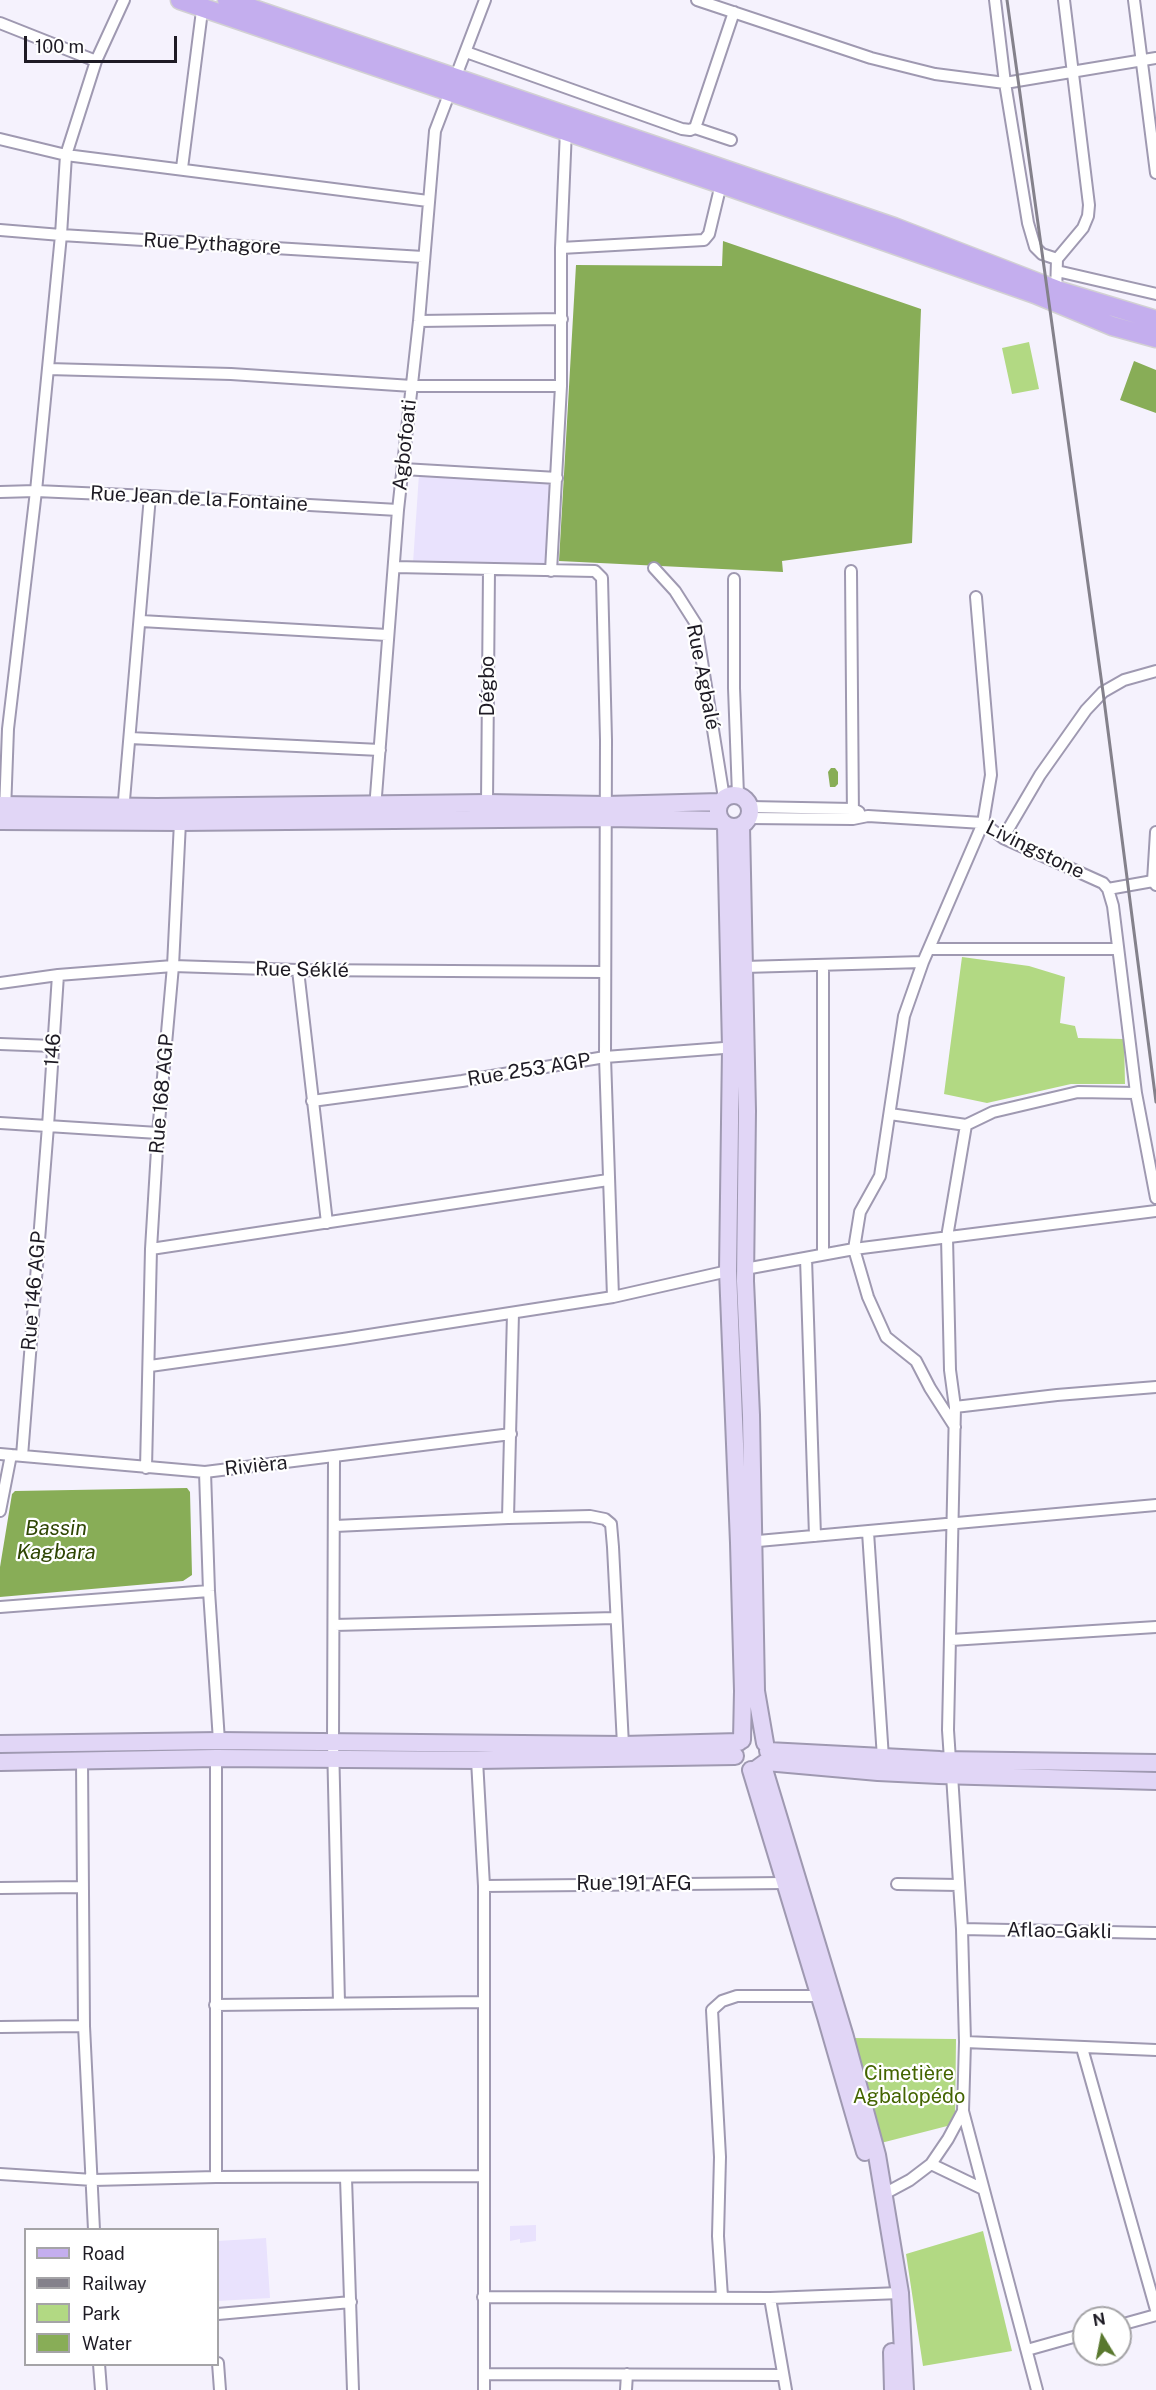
<!DOCTYPE html>
<meta charset="utf-8">
<style>
body{margin:0}
#map{position:relative;width:1156px;height:2390px;overflow:hidden;background:#f5f2fd;font-family:"Public Sans",sans-serif}
canvas{display:block}
.legend{position:absolute;left:24px;top:2228px;width:195px;height:138px;box-sizing:border-box;background:#fff;border:2px solid #a5a4a7;margin:0;padding:8px 10px;list-style:none;font-size:18px;color:#1e1b24}
.legend li{display:flex;align-items:center;gap:12px;height:30px}
.legend b{width:30px;border:2px solid #a5a4a7}
.north{position:absolute;left:1072px;top:2306px;width:60px;height:60px;box-sizing:border-box;background:#fff;border:2px solid #a5a4a7;border-radius:50%;rotate:350deg;font-size:16px;font-weight:700;line-height:24px;text-align:center;color:#1e1b24}
.north::after{content:'';display:block;margin:auto;width:21px;height:27px;background:#59782e;clip-path:polygon(50% 0,100% 100%,50% 72%,0 100%)}
.scale{position:absolute;left:24px;top:36px;width:153px;height:27px;box-sizing:border-box;border:3px solid #1e1b24;border-top:0;padding-left:8px;font-size:18px;line-height:21px;white-space:nowrap;color:#1e1b24;-webkit-text-stroke:4px #fff;paint-order:stroke}
</style>
<div id="map">
<canvas width="1156" height="2390"></canvas>
<ul class="legend">
<li><b style="height:8px;background:#c4aeee"></b>Road</li>
<li><b style="height:8px;background:#84818b"></b>Railway</li>
<li><b style="height:16px;background:#b2d983"></b>Park</li>
<li><b style="height:16px;background:#88ad57"></b>Water</li>
</ul>
<div class="north">N</div>
<div class="scale">100 m</div>
</div>
<script>
const ctx = document.querySelector('canvas').getContext('2d');
ctx.lineJoin = 'round';
function fill(path, color) { ctx.fillStyle = color; ctx.fill(path, 'evenodd'); }
const shape = rows => new Path2D(rows.map(r => 'M' + r).join(''));
function trace(path, color, width, dash) { ctx.strokeStyle = color; ctx.lineWidth = width; ctx.lineCap = dash ? 'butt' : 'round'; ctx.setLineDash(dash || []); ctx.stroke(path); }
function label(font, color, halo, rows, align = 'center') {
  ctx.font = font + ' "Public Sans",sans-serif'; ctx.lineWidth = 4.5; ctx.setLineDash([]); ctx.textBaseline = 'middle'; ctx.strokeStyle = halo; ctx.fillStyle = color; for (const [text, x, y, turn = 0] of rows) {
    ctx.save(); ctx.translate(x, y); ctx.rotate((+turn || 0) * Math.PI / 180); ctx.textAlign = isNaN(turn) ? turn : align; if (halo) ctx.strokeText(text, 0, 0); ctx.fillText(text, 0, 0); ctx.restore();
  }
}
const built = shape([
 [419,474,553,482,547,567,413,563],
 [536,2225,536,2241,520,2243,520,2239,510,2241,510,2226],
 [266,2238,270,2298,218,2301,218,2241]
]);
const green = shape([
 [1029,342,1039,389,1012,394,1002,348],
 [962,957,1029,966,1065,977,1060,1023,1075,1026,1078,1038,1124,1039,1125,1084,1071,1084,987,1103,944,1094],
 [852,2038,956,2039,955,2124,877,2144],
 [983,2231,1012,2351,923,2366,906,2254]
]);
const water = shape([
 [723,241,921,309,912,543,782,561,783,572,559,561,576,265,722,266],
 [1134,361,1156,370,1156,413,1120,400],
 [831,768,835,768,838,772,838,784,835,787,830,787,828,772],
 [187,1488,190,1492,192,1575,183,1581,0,1597,0,1567,12,1494,15,1491]
]);
const street = shape([
 [697,0,871,58,935,74,1005,83,1156,58],
 [995,0,1005,83,1028,223,1035,247,1042,254,1057,259],
 [1134,0,1156,173],
 [0,23,96,61],
 [466,52,682,129,690,130,695,128,734,12],
 [695,128,731,140],
 [0,139,66,155,428,201],
 [182,168,203,3],
 [0,230,61,235,423,257],
 [561,248,704,240,709,234,722,180],
 [1057,271,1156,294],
 [1056,294,1057,259,1083,228,1088,216,1089,205,1064,0],
 [419,321,562,319],
 [48,369,231,374,412,386,561,386],
 [403,469,557,478],
 [0,492,36,491,150,496,398,510],
 [394,567,595,571,602,578,606,740,605,1057,613,1297],
 [654,568,675,591,696,624,724,798],
 [551,571,561,386,561,248,566,130],
 [851,571,853,819],
 [734,579,734,688,738,795],
 [141,621,387,635],
 [130,738,380,750],
 [487,803,489,569],
 [750,807,853,809,859,812],
 [375,809,398,510,419,321,435,131,485,0],
 [5,811,8,729,36,491,61,235,66,155,96,61,124,0],
 [123,812,150,496],
 [749,818,853,819,868,816,983,823,1003,838,1103,883,1108,889,1113,906,1136,1093,1156,1198],
 [1156,832,1153,881,1156,885],
 [1003,838,1040,775,1086,710,1103,692,1124,680,1156,671],
 [1108,889,1153,881],
 [929,949,1118,949],
 [823,966,823,1254],
 [744,967,923,962],
 [298,970,327,1223],
 [0,983,58,975,173,966,298,970,604,972],
 [0,1044,53,1046],
 [312,1101,462,1081,605,1057,737,1047],
 [890,1114,966,1125,993,1112,1078,1092,1136,1093],
 [0,1123,158,1133],
 [151,1249,608,1180],
 [806,1258,815,1536],
 [745,1269,854,1249,1156,1211],
 [150,1366,343,1339,613,1297,728,1271],
 [955,1407,1057,1395,1156,1387],
 [955,1427,930,1388,916,1361,886,1337,868,1297,854,1249,860,1212,880,1176,904,1016,923,962,983,823,991,775,976,597],
 [0,1454,205,1472,511,1434],
 [22,1456,48,1126,58,975],
 [334,1458,333,1742,339,2003],
 [146,1468,151,1249,158,1133,173,966,180,822],
 [205,1472,209,1591,219,1741],
 [0,1511,11,1455],
 [508,1518,513,1313],
 [335,1526,508,1518,590,1516,605,1519,611,1524,613,1547,623,1745],
 [868,1532,883,1758],
 [747,1542,1156,1505],
 [0,1607,209,1591],
 [334,1625,615,1618],
 [951,1640,1156,1627],
 [216,1758,216,2177],
 [82,1760,84,2026,94,2230],
 [477,1760,484,1886,484,2390],
 [950,1760,948,1730,955,1407,950,1370,947,1237,966,1125],
 [952,1775,962,1929,965,2042,963,2111,1037,2390],
 [897,1884,959,1885],
 [484,1886,784,1883],
 [0,1888,82,1887],
 [962,1929,1156,1933],
 [215,2005,484,2002],
 [0,2027,84,2026],
 [965,2042,1156,2050],
 [1082,2048,1156,2310],
 [931,2164,983,2189],
 [0,2174,93,2180,216,2177,483,2176],
 [346,2178,353,2390],
 [884,2194,910,2180,931,2164,948,2139,963,2111],
 [483,2297,770,2298,900,2293],
 [722,2297,718,2236,720,2157,712,2010,722,2001,737,1996,823,1996],
 [770,2298,786,2390],
 [218,2314,351,2302],
 [1120,2325,1156,2315],
 [1027,2350,1084,2334],
 [218,2363,220,2390],
 [99,2364,101,2390],
 [485,2374,783,2375],
 [626,2390,627,2374]
]);
const secondary = shape([
 '718 811a16 16 0 1 1 32 0a16 16 0 1 1-32 0Z',
 [0,805,157,807,487,803,606,805,720,802],
 [0,821,180,822,607,818,720,820],
 [726,826,731,1048,728,1271,739,1543,743,1691,742,1740],
 [741,826,747,1111,745,1281,751,1415,756,1691,765,1743],
 [0,1744,219,1741,623,1745,739,1742],
 [768,1751,940,1760,1156,1763],
 [0,1762,216,1758,477,1760,735,1756],
 [763,1766,845,2037,877,2155,900,2293,905,2390],
 [751,1770,826,2017,865,2152],
 [755,1770,766,1762,878,1772,939,1775,1156,1781],
 [892,2352,893,2390]
]);
const primary = shape([
 [180,0,721,184,1035,294,1112,326,1156,338],
 [227,0,894,227,1057,290,1156,320]
]);
const rail = shape([
 [1007,0,1103,692,1156,1102]
]);
const streetNames = [
 ["Rue Pythagore",212,244,3],
 ["Agbofoati",405,445,-84],
 ["Rue Jean de la Fontaine",199,499,3],
 ["Rue Agbalé",703,677,79],
 ["Dégbo",488,686,-90],
 ["Livingstone",1035,850,26],
 ["Rue Séklé",302,970,1],
 ["146",53,1050,-86],
 ["Rue 253 AGP",529,1070,-9],
 ["Rue 168 AGP",162,1094,-85],
 ["Rue 146 AGP",34,1291,-85],
 ["Rivièra",256,1466,-6],
 ["Rue 191 AFG",634,1884],
 ["Aflao-Gakli",1059,1931,1]
];
const parkNames = [
 ["Cimetière",909,2074],
 ["Agbalopédo",909,2097]
];
const waterNames = [
 ["Bassin",56,1529],
 ["Kagbara",56,1553]
];
fill(built, '#e9e2fd');
fill(green, '#b2d983');
fill(water, '#88ad57');
trace(street, '#9f99b1', 14);
trace(secondary, '#9f99b1', 20);
trace(primary, '#d2d1d3', 21);
trace(street, '#fff', 10);
trace(secondary, '#e1d6f6', 16);
trace(primary, '#c4aeee', 18);
trace(rail, '#84818b', 3);
label('20px', '#1e1b24', '#fff', streetNames);
label('20px', '#436400', '#fff', parkNames);
label('italic 21px', '#2f4604', '#fff', waterNames);
</script>
